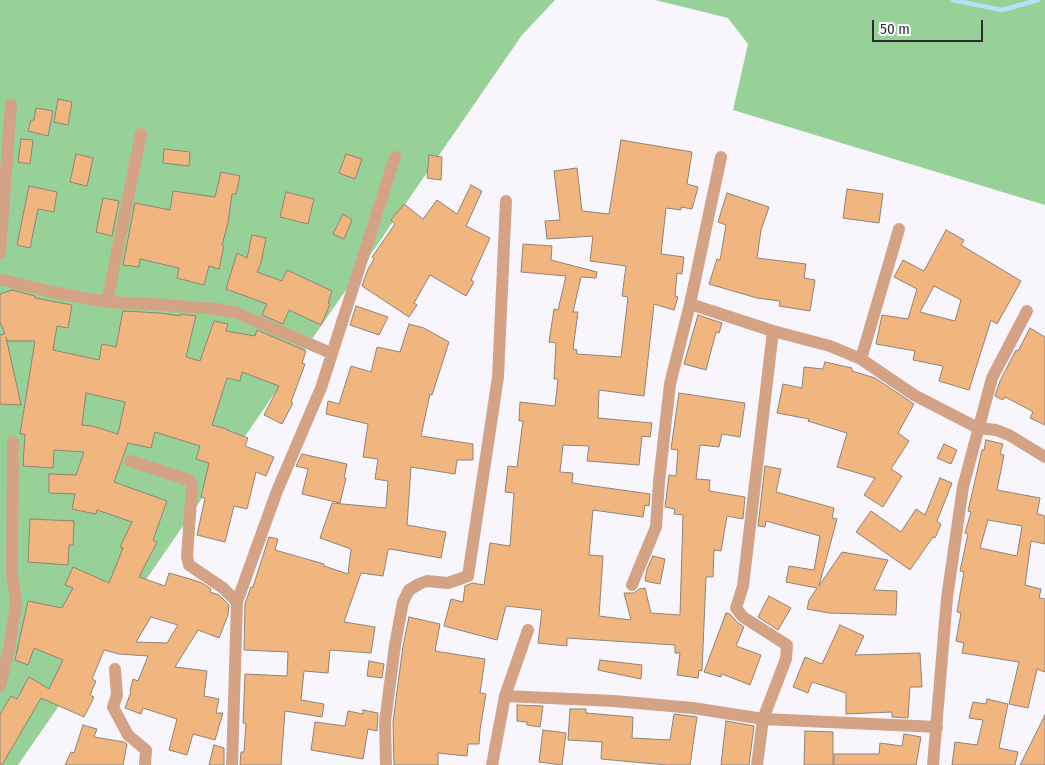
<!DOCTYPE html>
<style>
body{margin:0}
#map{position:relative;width:1045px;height:765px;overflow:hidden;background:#f9f5fc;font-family:"Fira Sans Condensed",sans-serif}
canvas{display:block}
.scale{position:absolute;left:872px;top:20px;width:111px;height:22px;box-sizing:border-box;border:2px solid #2f2b32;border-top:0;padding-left:6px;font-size:15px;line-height:18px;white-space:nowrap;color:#2f2b32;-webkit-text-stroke:4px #fff;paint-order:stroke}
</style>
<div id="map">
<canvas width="1045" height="765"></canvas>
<div class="scale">50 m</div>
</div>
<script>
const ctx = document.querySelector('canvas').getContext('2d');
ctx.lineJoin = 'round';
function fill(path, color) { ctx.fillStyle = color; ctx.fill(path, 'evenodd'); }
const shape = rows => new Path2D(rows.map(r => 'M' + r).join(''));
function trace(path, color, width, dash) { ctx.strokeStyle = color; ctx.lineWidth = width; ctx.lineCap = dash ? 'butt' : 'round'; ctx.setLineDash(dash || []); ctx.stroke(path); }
const forest = shape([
 [0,0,555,0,522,35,18,765,0,765],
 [655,0,1045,0,1045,205,733,110,748,44,728,18]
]);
const stream = shape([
 [953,0,1002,10,1038,0]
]);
const building = shape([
 [58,99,72,102,68,125,54,122,58,99],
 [36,108,53,111,48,136,28,131,31,120,34,120,36,108],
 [21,139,33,140,30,164,18,162,21,139],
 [621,140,692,152,687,184,698,187,692,209,681,207,681,210,666,208,661,254,684,257,682,274,677,273,675,296,678,297,674,310,654,304,644,396,599,390,598,418,652,423,650,437,642,436,639,465,587,461,589,446,563,445,560,472,573,473,572,483,650,494,649,506,645,505,643,517,593,510,589,555,603,556,599,616,631,620,624,593,634,593,639,589,645,588,651,613,680,615,683,515,674,514,675,509,665,507,669,475,676,476,678,450,671,449,679,393,745,403,740,437,722,434,719,447,700,445,696,479,710,480,709,491,745,497,743,519,727,516,721,551,714,550,713,577,706,577,702,671,699,670,698,678,677,675,680,653,675,653,675,645,567,638,567,646,538,643,542,610,506,606,497,640,444,626,451,599,463,602,465,586,472,583,484,585,490,543,510,546,514,493,505,492,508,466,517,467,523,421,519,421,520,402,555,406,558,379,554,379,556,343,549,342,554,309,558,310,566,276,521,272,523,244,552,246,551,260,597,272,596,278,581,277,573,312,578,312,573,349,577,350,577,354,621,357,628,297,622,296,626,266,590,261,593,236,547,239,545,221,560,220,554,171,577,168,582,211,609,214,621,140],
 [164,149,190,152,189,166,163,163,164,149],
 [76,154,93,158,87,186,70,182,76,154],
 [346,154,362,159,355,179,339,173,346,154],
 [429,155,442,157,441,180,427,178,429,155],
 [221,172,240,176,236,194,232,194,228,223,222,245,224,246,219,269,209,266,204,285,177,278,179,268,140,259,139,267,123,265,135,203,170,210,173,191,215,197,221,172],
 [471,185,482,191,466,226,490,238,471,280,474,282,466,296,430,275,414,303,417,305,409,317,362,286,368,269,374,259,372,257,395,224,391,220,404,204,423,219,437,200,457,214,471,185],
 [29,186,57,192,54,212,38,209,30,248,17,245,29,186],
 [847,189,883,194,879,223,843,218,847,189],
 [286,192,314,199,308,224,280,217,286,192],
 [727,193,769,207,761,230,757,258,806,264,804,278,815,280,810,311,779,306,780,301,757,298,709,284,717,259,720,260,726,225,718,222,727,193],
 [103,198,119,201,112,236,96,232,103,198],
 [343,214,352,220,344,239,333,234,343,214],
 [946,230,964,240,961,245,1021,281,997,324,991,320,969,390,939,381,943,366,913,360,915,351,876,344,882,315,908,319,917,289,894,277,903,260,924,271,946,230],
 [934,286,961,300,955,321,920,312,934,286],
 [252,235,266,238,261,263,257,272,282,281,287,270,332,291,328,303,330,304,321,325,289,310,283,324,262,315,267,304,226,289,237,253,247,258,252,235],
 [12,290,35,296,35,298,72,305,68,328,57,326,53,350,99,360,102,344,116,347,123,311,160,313,180,316,180,314,196,316,186,357,200,361,214,321,228,324,226,331,255,336,257,330,306,351,302,363,305,364,291,402,293,403,282,424,264,415,279,386,242,372,240,381,227,378,212,425,227,429,227,430,248,438,245,446,274,457,266,476,256,472,247,509,234,506,225,542,197,535,205,498,201,497,209,463,196,459,200,446,155,432,151,448,128,443,114,482,167,501,153,540,157,542,139,577,165,586,169,573,190,579,202,583,211,589,210,592,219,595,229,605,228,615,219,638,198,630,175,667,207,671,204,696,219,699,216,713,223,713,215,740,193,734,187,755,169,750,177,719,143,708,141,714,125,708,131,692,130,691,133,679,138,681,148,656,119,654,104,650,92,679,96,681,90,695,94,697,84,717,41,698,2,765,0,765,0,714,11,696,17,699,29,677,49,689,63,660,34,648,28,665,15,660,28,601,62,608,73,588,65,585,73,567,109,583,123,548,120,547,132,522,97,510,96,514,72,509,75,494,49,493,49,474,76,475,84,452,54,450,53,468,23,466,25,434,20,434,35,341,7,341,6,337,21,405,0,404,0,335,5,334,0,322,0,294,12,290],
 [86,393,125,402,118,434,92,426,82,425,86,393],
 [151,617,178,625,167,643,136,642,151,617],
 [356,306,388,317,379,335,350,325,356,306],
 [698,315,722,323,719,333,716,332,706,370,684,364,698,315],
 [409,324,424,328,449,342,432,395,430,394,421,436,473,444,473,460,457,460,455,474,411,467,407,525,446,532,441,558,390,549,388,550,383,576,361,573,344,622,375,627,371,653,330,650,328,673,304,671,301,700,324,704,322,717,285,711,281,765,240,765,241,752,244,752,246,724,243,723,245,674,287,676,288,652,244,650,245,604,251,587,253,587,269,537,278,539,275,550,324,564,324,566,348,574,351,549,320,538,332,503,386,508,388,481,375,479,378,459,363,457,368,424,326,414,328,401,339,404,351,366,371,372,377,347,400,352,409,324],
 [1030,328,1045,337,1045,425,1030,418,1033,412,1030,410,1005,397,1003,400,995,396,1000,381,1016,350,1018,351,1030,328],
 [825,362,852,368,852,371,875,378,914,404,898,433,909,441,891,469,902,476,883,507,864,495,875,478,837,467,847,433,808,421,809,419,777,413,783,384,802,388,804,367,823,369,825,362],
 [986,440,1003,444,1000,454,1004,455,997,490,1040,498,1037,514,1045,516,1045,544,1031,541,1025,585,1041,589,1039,598,1045,599,1045,672,1037,669,1028,708,1009,704,1019,662,962,653,964,643,956,641,961,613,957,612,964,572,960,571,968,534,965,533,971,512,968,511,982,450,984,450,986,440],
 [988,520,1022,526,1017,556,980,548,988,520],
 [944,444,957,450,951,464,937,458,944,444],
 [302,454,347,464,344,478,346,478,340,503,302,494,308,469,296,466,302,454],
 [765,466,781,469,776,492,834,508,832,518,837,519,819,586,842,552,888,560,874,590,897,591,896,615,829,613,807,609,809,600,817,588,786,582,789,566,814,570,820,536,766,521,765,527,758,526,765,466],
 [940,478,952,483,937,521,941,524,935,538,933,537,910,570,856,532,871,511,901,532,916,509,925,515,940,478],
 [30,519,74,521,73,545,69,545,68,565,28,562,30,519],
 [653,556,665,559,660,584,645,581,647,569,653,556],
 [769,596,791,608,778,630,758,617,769,596],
 [726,613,730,614,737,622,744,627,736,646,761,655,750,685,722,674,721,677,704,672,726,613],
 [409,617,440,624,435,651,485,659,480,693,486,694,480,730,479,744,468,744,467,756,438,753,438,765,394,765,393,722,403,646,409,617],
 [840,625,864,636,855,655,920,653,922,687,910,687,908,718,892,717,892,712,846,714,846,693,812,682,808,693,793,687,805,657,822,664,840,625],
 [600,660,642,665,641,679,598,670,600,660],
 [369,661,384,664,382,678,367,676,369,661],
 [987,699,1008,704,999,748,1018,752,1015,765,952,765,955,742,977,745,983,720,969,718,973,702,986,704,987,699],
 [517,705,543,706,540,727,527,725,527,722,517,721,517,705],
 [570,709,586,709,586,713,633,717,632,738,670,740,674,714,697,717,690,765,667,765,601,759,602,742,568,740,570,709],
 [363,710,378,713,377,731,368,729,363,759,311,750,315,722,345,726,348,711,363,714,363,710],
 [1045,715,1045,765,1020,765,1045,715],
 [726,721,754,726,749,765,721,765,726,721],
 [83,725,97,729,94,737,124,742,127,744,123,765,65,765,71,752,74,753,83,725],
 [543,730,566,733,562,765,539,762,543,730],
 [805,731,833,732,833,765,804,765,805,731],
 [904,734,921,737,916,765,834,765,834,754,879,754,880,743,902,746,904,734],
 [214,745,224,748,224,765,209,765,214,745]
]);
const minor = shape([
 [0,253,11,105],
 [0,279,52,292,107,302,152,304,217,309,237,313,331,353],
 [107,302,141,134],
 [690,304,773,331,830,346,861,359,914,395,978,428,996,430,1009,435,1045,457],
 [861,359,899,229],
 [130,461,189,480,192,485,187,557,189,565,223,588,237,602],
 [632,585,656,527,659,482,670,384,690,304,721,157],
 [115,669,117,695,113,707,128,735,146,750,145,765],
 [0,686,9,649,16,602,12,574,13,442],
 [505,696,614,701,693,708,763,719,937,727],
 [232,765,237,602,277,491,321,388,395,157],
 [386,765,385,722,395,645,403,602,409,590,419,584,427,581,448,583,468,576,498,377,506,201],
 [492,765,505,696,528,630],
 [757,765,763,719,786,659,787,645,743,617,736,608,743,586,773,331],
 [933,765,947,598,963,487,992,378,1027,311]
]);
fill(forest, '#98d198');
trace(stream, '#b2e2f9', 4.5);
fill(building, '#f1b680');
trace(building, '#918275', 1);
trace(minor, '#d4a386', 12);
</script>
